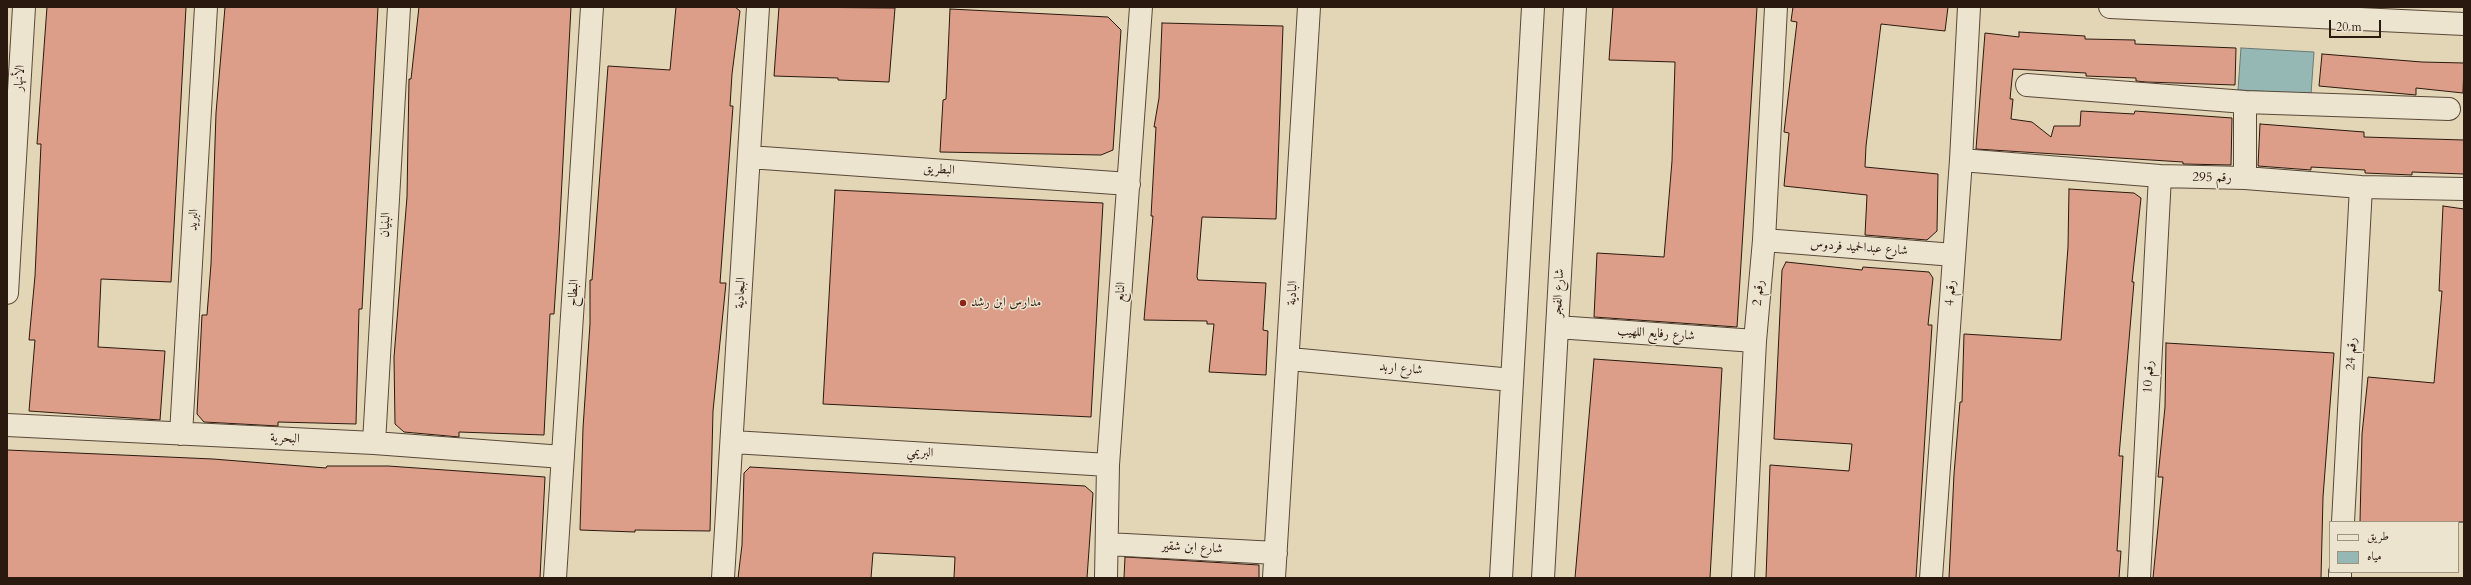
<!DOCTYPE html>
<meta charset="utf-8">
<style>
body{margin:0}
#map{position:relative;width:2471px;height:585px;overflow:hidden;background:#e3d6b7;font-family:Cardo,Amiri,serif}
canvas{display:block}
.frame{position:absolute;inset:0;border:8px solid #2a190e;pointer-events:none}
.legend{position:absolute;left:2329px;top:521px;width:130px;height:52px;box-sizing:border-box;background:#ede4d0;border:1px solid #9f9382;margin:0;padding:5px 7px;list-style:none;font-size:12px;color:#2a190e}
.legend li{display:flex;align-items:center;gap:8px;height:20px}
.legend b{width:20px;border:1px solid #9f9382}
.scale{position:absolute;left:2329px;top:20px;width:52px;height:18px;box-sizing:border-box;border:2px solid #2a190e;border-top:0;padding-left:5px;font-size:12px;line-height:14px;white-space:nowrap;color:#2a190e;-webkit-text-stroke:3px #ede4d0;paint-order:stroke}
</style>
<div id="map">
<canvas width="2471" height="585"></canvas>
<div class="frame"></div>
<ul class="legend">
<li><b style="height:5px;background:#ede4d0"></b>طريق</li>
<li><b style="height:11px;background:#96b8b5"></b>مياه</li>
</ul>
<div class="scale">20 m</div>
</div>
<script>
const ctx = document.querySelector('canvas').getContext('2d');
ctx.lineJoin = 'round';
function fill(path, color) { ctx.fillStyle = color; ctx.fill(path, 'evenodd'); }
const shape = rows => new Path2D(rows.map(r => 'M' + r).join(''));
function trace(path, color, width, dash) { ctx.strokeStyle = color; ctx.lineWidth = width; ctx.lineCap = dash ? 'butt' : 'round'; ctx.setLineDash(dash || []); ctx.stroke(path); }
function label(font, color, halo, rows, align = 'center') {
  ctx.font = font + ' Cardo,Amiri,serif'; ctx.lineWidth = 3; ctx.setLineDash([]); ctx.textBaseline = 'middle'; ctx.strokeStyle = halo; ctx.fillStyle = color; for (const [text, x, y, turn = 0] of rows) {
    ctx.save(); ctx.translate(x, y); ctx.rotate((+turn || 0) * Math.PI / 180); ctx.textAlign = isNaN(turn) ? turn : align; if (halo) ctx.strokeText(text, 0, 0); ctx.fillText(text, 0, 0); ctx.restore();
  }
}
const water = shape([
 [2241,48,2314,52,2311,94,2238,90,2241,48]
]);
const building = shape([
 [47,7,186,7,171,282,101,279,98,347,165,351,160,420,29,411,35,340,29,340,35,276,41,144,37,144,47,7],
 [225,7,378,7,362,309,359,309,356,424,278,422,278,426,204,422,197,414,202,315,207,315,211,264,216,113,225,7],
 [419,7,571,7,559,238,554,314,550,314,544,435,459,432,459,437,404,432,395,424,394,357,407,197,409,79,411,79,419,7],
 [676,7,735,7,740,11,732,74,730,106,733,106,720,283,726,283,713,411,710,531,635,530,635,532,580,530,583,428,590,324,590,280,592,280,608,66,670,70,676,7],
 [779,7,895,8,889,82,838,80,838,78,774,76,779,7],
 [1613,7,1757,7,1737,327,1594,317,1597,253,1664,257,1672,161,1675,62,1609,60,1613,7],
 [1793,7,1948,7,1945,31,1881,24,1866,146,1865,167,1938,174,1937,231,1927,240,1865,235,1867,195,1784,186,1789,133,1784,132,1797,22,1791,21,1793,7],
 [950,9,1108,17,1121,30,1113,150,1101,155,940,152,943,100,946,99,950,9],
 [1162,23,1283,26,1276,219,1202,217,1197,277,1198,280,1266,283,1263,330,1268,331,1266,375,1209,372,1214,324,1207,324,1207,321,1144,320,1153,216,1151,216,1156,127,1154,127,1159,98,1162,23],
 [2019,32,2085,36,2085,39,2135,40,2135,44,2236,48,2235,85,2146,82,2136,81,2136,78,2086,76,2086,73,2013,69,2010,99,2013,99,2011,119,2032,122,2051,137,2054,126,2080,126,2081,111,2134,114,2135,111,2232,118,2231,165,2183,164,2183,162,1976,149,1985,33,2019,37,2019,32],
 [2322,54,2422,62,2464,63,2463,93,2416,88,2416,95,2319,86,2322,54],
 [2260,124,2364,132,2364,137,2464,140,2464,174,2412,172,2412,175,2365,173,2365,170,2311,167,2311,170,2258,166,2260,124],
 [2069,189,2134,193,2141,198,2132,282,2134,282,2119,456,2123,456,2117,551,2121,551,2119,578,1949,578,1954,474,1960,402,1962,402,1964,334,2061,340,2068,247,2069,189],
 [835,190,1103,203,1091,417,823,404,835,190],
 [2443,206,2464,209,2464,522,2360,522,2362,434,2368,377,2434,383,2442,291,2439,291,2443,206],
 [1786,262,1862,270,1863,267,1929,272,1933,278,1928,325,1932,325,1916,578,1766,578,1770,465,1849,471,1852,444,1774,439,1782,270,1786,262],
 [2166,343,2334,353,2323,497,2321,578,2153,578,2163,477,2158,477,2165,407,2166,343],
 [1594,359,1722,368,1710,578,1575,578,1594,359],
 [7,450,213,459,326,468,327,466,388,466,545,477,540,578,7,578,7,450],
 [750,467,1085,486,1093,493,1087,578,954,578,955,557,876,553,873,553,871,578,738,578,742,545,744,473,750,467],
 [1125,557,1259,565,1259,578,1124,578,1125,557]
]);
const minor = shape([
 [2110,7,2464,24],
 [2027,85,2245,102,2449,109],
 [749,157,1129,184],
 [1961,160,2160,176,2245,178,2361,187,2464,189],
 [2245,178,2245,102],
 [1764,240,1954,255],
 [7,293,24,7],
 [1557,327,1755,341],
 [1290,359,1512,380],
 [7,425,374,443,563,457],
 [181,434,206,7],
 [733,442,1108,465],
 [374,443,399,7],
 [2343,522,2361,187],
 [1107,544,1276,553],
 [555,578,592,7],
 [723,578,758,7],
 [1106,578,1108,465,1141,7],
 [1274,578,1309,7],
 [1501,578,1533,7],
 [1543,578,1575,7],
 [1743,578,1755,341,1764,240,1776,7],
 [1931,578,1961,160,1969,7],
 [2139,578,2160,176],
 [2340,578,2340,572]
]);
const markers = [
 [963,303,4,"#8f2418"]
];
const streetNames = [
 ["الأنهار",20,78,-86],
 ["البطريق",939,170,4],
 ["رقم 295",2212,178,1],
 ["البريد",194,220,-87],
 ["البنيان",386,225,-87],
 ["شارع عبدالحميد فردوس",1859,248,4],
 ["النابع",1121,292,-86],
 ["البطاح",574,293,-86],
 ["البجادية",741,293,-87],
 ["البادية",1293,293,-87],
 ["شارع الفجر",1559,293,-87],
 ["رقم 2",1759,293,-85],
 ["رقم 4",1951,293,-86],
 ["شارع رفايع اللهيب",1656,334,4],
 ["رقم 24",2352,354,-87],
 ["شارع اربد",1401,369,5],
 ["رقم 10",2149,377,-87],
 ["البحرية",285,439,3],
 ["البريمي",920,453,4],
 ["شارع ابن شقير",1192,548,3]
];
const poiNames = [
 ["مدارس ابن رشد",971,303]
];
fill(water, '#96b8b5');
trace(water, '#6b7872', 1);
fill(building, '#dc9e88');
trace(building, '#2a190e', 1);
trace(minor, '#584838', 24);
trace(minor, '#ede4d0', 22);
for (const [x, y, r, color] of markers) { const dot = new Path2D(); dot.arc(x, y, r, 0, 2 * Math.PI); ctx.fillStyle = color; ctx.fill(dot); trace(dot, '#ede4d0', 1.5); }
label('13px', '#2a190e', '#ede4d0', streetNames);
label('13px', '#2a190e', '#ede4d0', poiNames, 'left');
</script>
